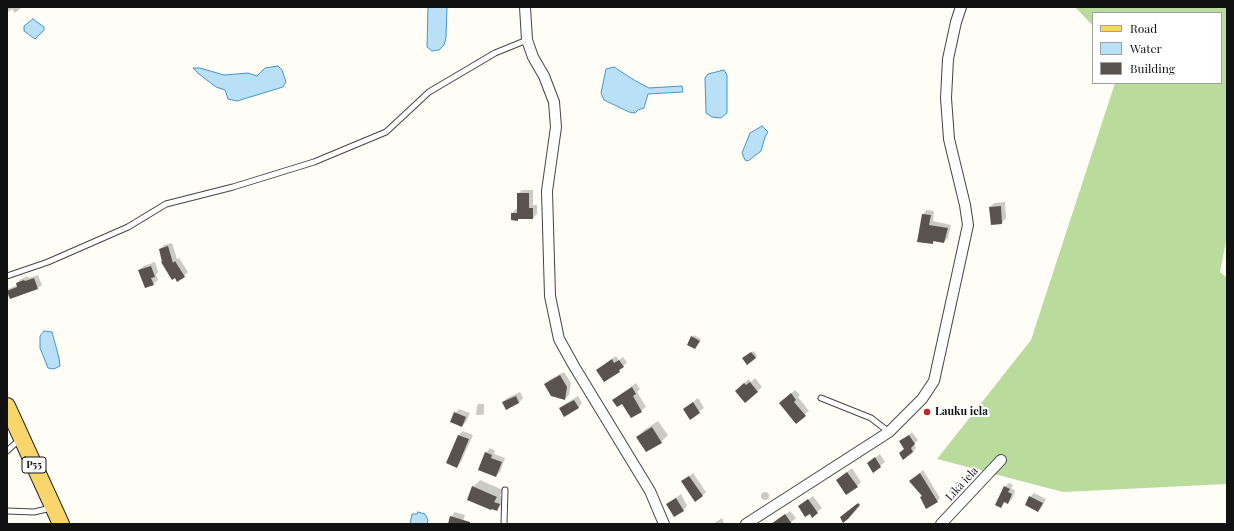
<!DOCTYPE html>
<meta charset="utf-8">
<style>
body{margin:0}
#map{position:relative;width:1234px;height:531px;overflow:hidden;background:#fffdf5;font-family:"Playfair Display",serif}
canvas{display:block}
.frame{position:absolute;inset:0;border:8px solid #111;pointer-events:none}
.legend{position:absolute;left:1092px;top:12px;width:130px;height:72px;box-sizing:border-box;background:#fff;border:1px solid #a0a0a0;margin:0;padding:5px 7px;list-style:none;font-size:12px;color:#111}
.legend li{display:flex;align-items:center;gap:8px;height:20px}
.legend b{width:20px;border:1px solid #a0a0a0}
</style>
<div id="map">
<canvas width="1234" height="531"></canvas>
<div class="frame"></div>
<ul class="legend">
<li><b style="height:5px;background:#f9d66b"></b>Road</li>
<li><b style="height:11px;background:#b9e0f7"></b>Water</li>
<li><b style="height:11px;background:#5a524d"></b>Building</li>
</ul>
</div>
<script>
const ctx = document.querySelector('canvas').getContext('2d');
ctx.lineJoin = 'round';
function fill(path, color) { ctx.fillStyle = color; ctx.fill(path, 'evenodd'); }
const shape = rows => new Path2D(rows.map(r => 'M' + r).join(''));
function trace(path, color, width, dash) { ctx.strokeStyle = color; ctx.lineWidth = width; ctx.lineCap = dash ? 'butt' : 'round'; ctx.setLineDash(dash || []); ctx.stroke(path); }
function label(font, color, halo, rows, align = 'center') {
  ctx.font = font + ' "Playfair Display",serif'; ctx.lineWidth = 4; ctx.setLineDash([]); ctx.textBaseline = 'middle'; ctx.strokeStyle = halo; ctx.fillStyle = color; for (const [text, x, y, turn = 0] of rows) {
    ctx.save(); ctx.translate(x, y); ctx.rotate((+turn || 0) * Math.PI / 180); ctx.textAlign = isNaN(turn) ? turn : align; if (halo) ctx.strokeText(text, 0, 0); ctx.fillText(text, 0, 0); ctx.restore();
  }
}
const forest = shape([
 [1075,7,1227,7,1227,236,1220,272,1227,278,1227,484,1063,492,937,459,1031,340,1115,83,1221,83,1221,13,1093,13,1093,26]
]);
const water = shape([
 [428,7,447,7,446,38,444,45,439,50,432,51,427,47,428,7],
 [33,19,44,27,44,30,35,39,24,31,24,26,33,19],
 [278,66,282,70,286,82,283,87,237,101,228,99,225,90,216,87,199,74,193,68,200,68,224,75,248,73,257,76,265,68,278,66],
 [614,67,634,80,649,88,682,86,683,92,648,94,644,108,638,110,635,113,629,112,604,100,601,93,606,69,614,67],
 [724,70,727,75,727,113,721,118,712,117,706,113,705,78,708,74,724,70],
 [762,126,768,132,765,137,761,151,748,161,745,160,742,153,750,133,762,126],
 [44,331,52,332,59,358,60,366,54,369,48,368,40,348,40,336,44,331],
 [418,512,425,514,428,520,427,524,410,524,412,514,417,514,418,512]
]);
const shadow = shape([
 [7,7,22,7,15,13,12,9,8,12],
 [522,190,533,190,533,205,537,205,537,214,533,218,519,218,518,220,512,213,516,209,518,209,518,194],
 [1005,202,1006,218,1002,223,992,224,990,207,994,203],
 [927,210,934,211,933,221,951,225,948,238,944,242,935,241,933,243,919,241,923,214],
 [172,243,177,259,179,258,188,272,184,276,160,249,164,245],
 [155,262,158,272,156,275,158,280,153,284,139,270,144,266],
 [38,275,42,285,38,288,7,297,7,287,8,289,18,285,17,283,21,279,28,276,29,278],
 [694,335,701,339,695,348,692,337],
 [754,351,757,356,756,358,746,356],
 [616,356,619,360,623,357,627,362,619,371,597,370],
 [564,372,571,383,569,395,565,399,545,385,549,380],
 [755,378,762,387,745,401,741,386,749,379,751,382],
 [636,383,640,389,637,392,646,407,632,417,622,402,613,400],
 [795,390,800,395,798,397,809,411,796,422,785,399],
 [520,392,523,398,519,403,503,402,507,398],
 [578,396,582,403,578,408,560,408,565,404],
 [698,398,704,408,690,418,684,409],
 [478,404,484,404,484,414,482,415,476,415,477,406],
 [459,409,470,413,466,422,462,426,455,413],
 [658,421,668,435,661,442,637,437,644,430],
 [463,431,473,435,461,462,457,467,448,463,459,435],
 [912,432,918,440,914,444,916,448,913,452,905,449,900,442],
 [490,448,495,451,494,454,505,458,500,472,496,476,486,453],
 [880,454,885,462,873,471,868,463],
 [852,468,861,482,857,486,837,480],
 [923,470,940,498,937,501,923,496,914,478],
 [693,473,706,492,702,496,683,481],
 [480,480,503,490,500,496,506,498,503,503,497,510,473,487],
 [1009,483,1013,485,1011,488,1015,491,1012,499,1008,503,1005,501,1001,507,1005,487],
 '761 496a4 4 0 1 1 8 0a4 4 0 1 1-8 0Z',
 [1034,493,1046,499,1042,507,1038,511,1030,497],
 [681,494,687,506,683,510,667,504],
 [813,496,822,508,817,512,810,512,799,507],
 [790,511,796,518,789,524,779,524,777,521],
 [455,512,465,515,462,524,449,524,451,517],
 [722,518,724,523,723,524,713,524]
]);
const building = shape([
 [517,193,529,193,529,208,533,208,533,219,518,219,518,221,511,220,511,213,517,213],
 [1001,206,1002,224,991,225,989,207],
 [922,214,931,215,929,225,948,228,944,243,933,241,933,244,917,242],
 [168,246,173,263,175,261,185,277,177,282,175,278,172,280,161,262,162,262,159,249],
 [151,266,155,277,151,278,154,285,145,288,138,270],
 [34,278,38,289,10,299,7,291,17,287,16,283,24,280,25,281],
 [691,336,700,341,695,349,687,345],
 [751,352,756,358,747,365,742,358],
 [612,359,614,363,619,360,624,367,619,370,620,372,604,382,596,370],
 [560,375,567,387,565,400,551,396,544,384],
 [750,382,758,392,745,403,735,391,744,383,746,385],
 [632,387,636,394,633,396,642,412,631,418,622,404,617,407,612,400],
 [791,393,796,400,794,402,806,416,796,424,779,403],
 [516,396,519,403,506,410,502,402],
 [574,400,579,408,564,417,559,408],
 [693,402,700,413,690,420,683,409],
 [454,412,466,417,462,427,450,422],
 [652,427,662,443,646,452,636,437],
 [458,435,469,439,457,468,446,463],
 [909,435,915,444,911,448,913,452,903,460,899,453,904,449,899,441],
 [485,452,492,455,491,458,502,462,496,477,478,470],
 [875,457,881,467,873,473,867,463],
 [847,472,858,487,846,495,836,480],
 [920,473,938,502,926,509,920,497,922,496,909,481],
 [689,476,703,496,695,502,681,481],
 [472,486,497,497,494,502,500,504,497,511,492,509,491,510,467,500],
 [1004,486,1010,489,1008,492,1012,494,1008,504,1004,502,1001,508,995,505],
 [1029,496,1043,503,1038,512,1025,505],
 [676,498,684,511,674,517,666,504],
 [808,499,818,513,812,518,810,514,805,517,798,506],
 [858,503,860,505,848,519,843,523,840,517],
 [785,514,792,524,771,524],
 [450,516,470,522,470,524,448,524]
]);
const service = shape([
 [7,276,48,262,128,227,166,204,233,187,314,162,386,132,429,92,495,53,527,40],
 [821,398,871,418,889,432],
 [7,451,19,440],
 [7,511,34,512,51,508],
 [504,524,505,490]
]);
const minor = shape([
 [525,7,527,40,533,57,544,76,554,102,556,127,547,191,550,296,559,339,574,366,650,491,664,524],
 [746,524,889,432,922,399,934,381,968,225,965,205,949,139,946,98,948,59,956,22,961,7],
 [941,524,1001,460]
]);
const primary = shape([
 [7,406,61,524]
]);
const markers = [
 [927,412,4,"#c4262e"]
];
const shields = [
 [34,465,24]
];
const shieldNames = [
 ["P55",34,465]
];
const poiNames = [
 ["Lauku iela",935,412]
];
const streetNames = [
 ["Līkā iela",962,484,-47]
];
fill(forest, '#b9dc9c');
fill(water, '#b9e0f7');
trace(water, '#3f96cf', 1);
fill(shadow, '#0003');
fill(building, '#5a524d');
trace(service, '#444', 7);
trace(minor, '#444', 12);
trace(primary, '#222', 18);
trace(service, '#fff', 5);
trace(minor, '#fff', 10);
trace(primary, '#f9d66b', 16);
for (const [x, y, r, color] of markers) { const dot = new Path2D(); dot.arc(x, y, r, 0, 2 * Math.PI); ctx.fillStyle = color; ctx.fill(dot); trace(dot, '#fff', 1.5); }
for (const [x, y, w] of shields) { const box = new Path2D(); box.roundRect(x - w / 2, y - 8, w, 16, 3); ctx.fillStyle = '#fff'; ctx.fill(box); trace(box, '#111', 1); }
label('bold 10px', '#111', null, shieldNames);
label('bold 11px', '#111', '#fff', poiNames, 'left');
label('11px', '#111', '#fff', streetNames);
</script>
